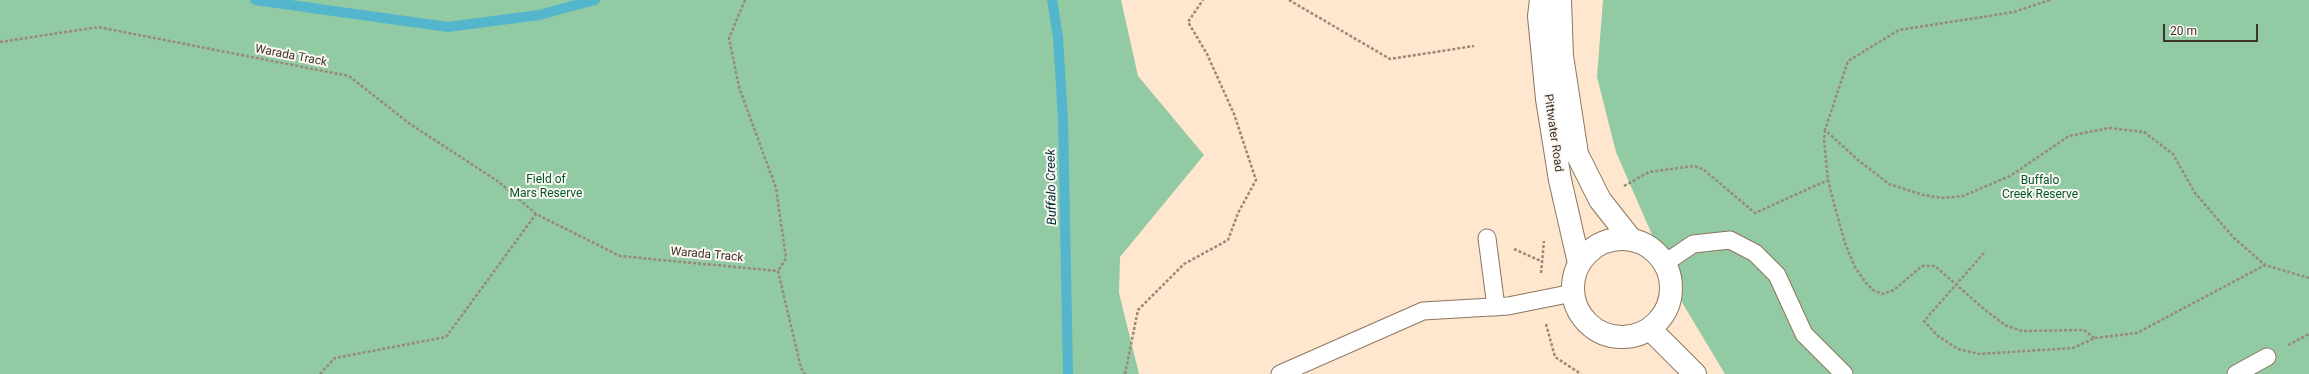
<!DOCTYPE html>
<style>
body{margin:0}
#map{position:relative;width:2309px;height:374px;overflow:hidden;background:#ffe6ce;font-family:Roboto,sans-serif}
canvas{display:block}
.scale{position:absolute;left:2163px;top:24px;width:95px;height:18px;box-sizing:border-box;border:2px solid #3d342a;border-top:0;padding-left:5px;font-size:12px;line-height:14px;white-space:nowrap;color:#3d342a;-webkit-text-stroke:3px #fcf7f2;paint-order:stroke}
</style>
<div id="map">
<canvas width="2309" height="374"></canvas>
<div class="scale">20 m</div>
</div>
<script>
const ctx = document.querySelector('canvas').getContext('2d');
ctx.lineJoin = 'round';
function fill(path, color) { ctx.fillStyle = color; ctx.fill(path, 'evenodd'); }
const shape = rows => new Path2D(rows.map(r => 'M' + r).join(''));
function trace(path, color, width, dash) { ctx.strokeStyle = color; ctx.lineWidth = width; ctx.lineCap = dash ? 'butt' : 'round'; ctx.setLineDash(dash || []); ctx.stroke(path); }
function label(font, color, halo, rows, align = 'center') {
  ctx.font = font + ' Roboto,sans-serif'; ctx.lineWidth = 4; ctx.setLineDash([]); ctx.textBaseline = 'middle'; ctx.strokeStyle = halo; ctx.fillStyle = color; for (const [text, x, y, turn = 0] of rows) {
    ctx.save(); ctx.translate(x, y); ctx.rotate((+turn || 0) * Math.PI / 180); ctx.textAlign = isNaN(turn) ? turn : align; if (halo) ctx.strokeText(text, 0, 0); ctx.fillText(text, 0, 0); ctx.restore();
  }
}
const green = shape([
 [0,0,1121,0,1138,76,1204,155,1120,257,1119,293,1139,374,0,374],
 [1603,0,2309,0,2309,374,1725,374,1680,299,1616,152,1597,77]
]);
const stream = shape([
 [255,0,448,27,539,15,595,0],
 [1052,0,1058,37,1063,119,1068,374]
]);
const path = shape([
 [745,0,729,38,739,87,776,188,786,258,778,271],
 [1289,0,1390,59,1474,46],
 [2050,0,2014,12,1899,30,1848,61,1825,130,1858,160,1889,184,1923,195,1943,198,1963,196,2010,176,2069,136,2109,128,2144,132,2173,154,2195,193,2234,238,2265,265,2309,278],
 [0,42,98,27,349,76,410,124,499,182,536,214,620,256,778,271,801,368,805,374],
 [1825,130,1824,140,1828,180,1836,211,1845,243,1855,267,1866,283,1873,290,1882,294,1894,290,1922,266,1935,266,1985,310,2005,325,2022,331,2084,330,2094,338],
 [1624,186,1649,172,1694,166,1703,169,1755,213,1828,180],
 [1514,249,1541,261],
 [1984,253,1924,321,1938,336,1958,349,1979,354,2073,348,2095,338,2137,333,2265,265],
 [1541,273,1544,241],
 [1546,324,1555,357,1581,374],
 [2288,345,2309,334],
 [320,374,335,358,446,337,536,214],
 [1125,374,1138,310,1184,264,1228,240,1238,213,1256,180,1234,114,1207,54,1188,22,1203,0]
]);
const service = shape([
 [1487,238,1496,307],
 [1665,263,1693,244,1730,240,1755,253,1777,275,1804,334,1844,374],
 [1280,374,1423,311,1508,306,1573,293],
 [2236,374,2267,357]
]);
const secondary = shape([
 [1541,0,1539,16,1547,99,1560,180,1579,263],
 [1560,0,1562,56,1577,154,1600,200,1630,238],
 '1573 288a49 49 0 1 1 98 0a49 49 0 1 1-98 0Z',
 [1650,329,1695,374]
]);
const streetNames = [
 ["Warada Track",291,56,11],
 ["Pittwater Road",1553,133,82],
 ["Warada Track",707,255,5]
];
const parkNames = [
 ["Field of",546,180],
 ["Mars Reserve",546,194],
 ["Buffalo",2040,181],
 ["Creek Reserve",2040,195]
];
const waterNames = [
 ["Buffalo Creek",1052,187,-91]
];
fill(green, '#92caa3');
trace(stream, '#54b6cd', 10);
trace(service, '#8c7660', 19);
trace(secondary, '#8c7660', 24);
trace(path, '#998978', 2.5, [3, 2]);
trace(service, '#fff', 17);
trace(secondary, '#fff', 22);
label('12px', '#3d342a', '#fcf7f2', streetNames);
label('12px', '#00572d', '#fcf7f2', parkNames);
label('italic 13px', '#00303a', '#fcf7f2', waterNames);
</script>
